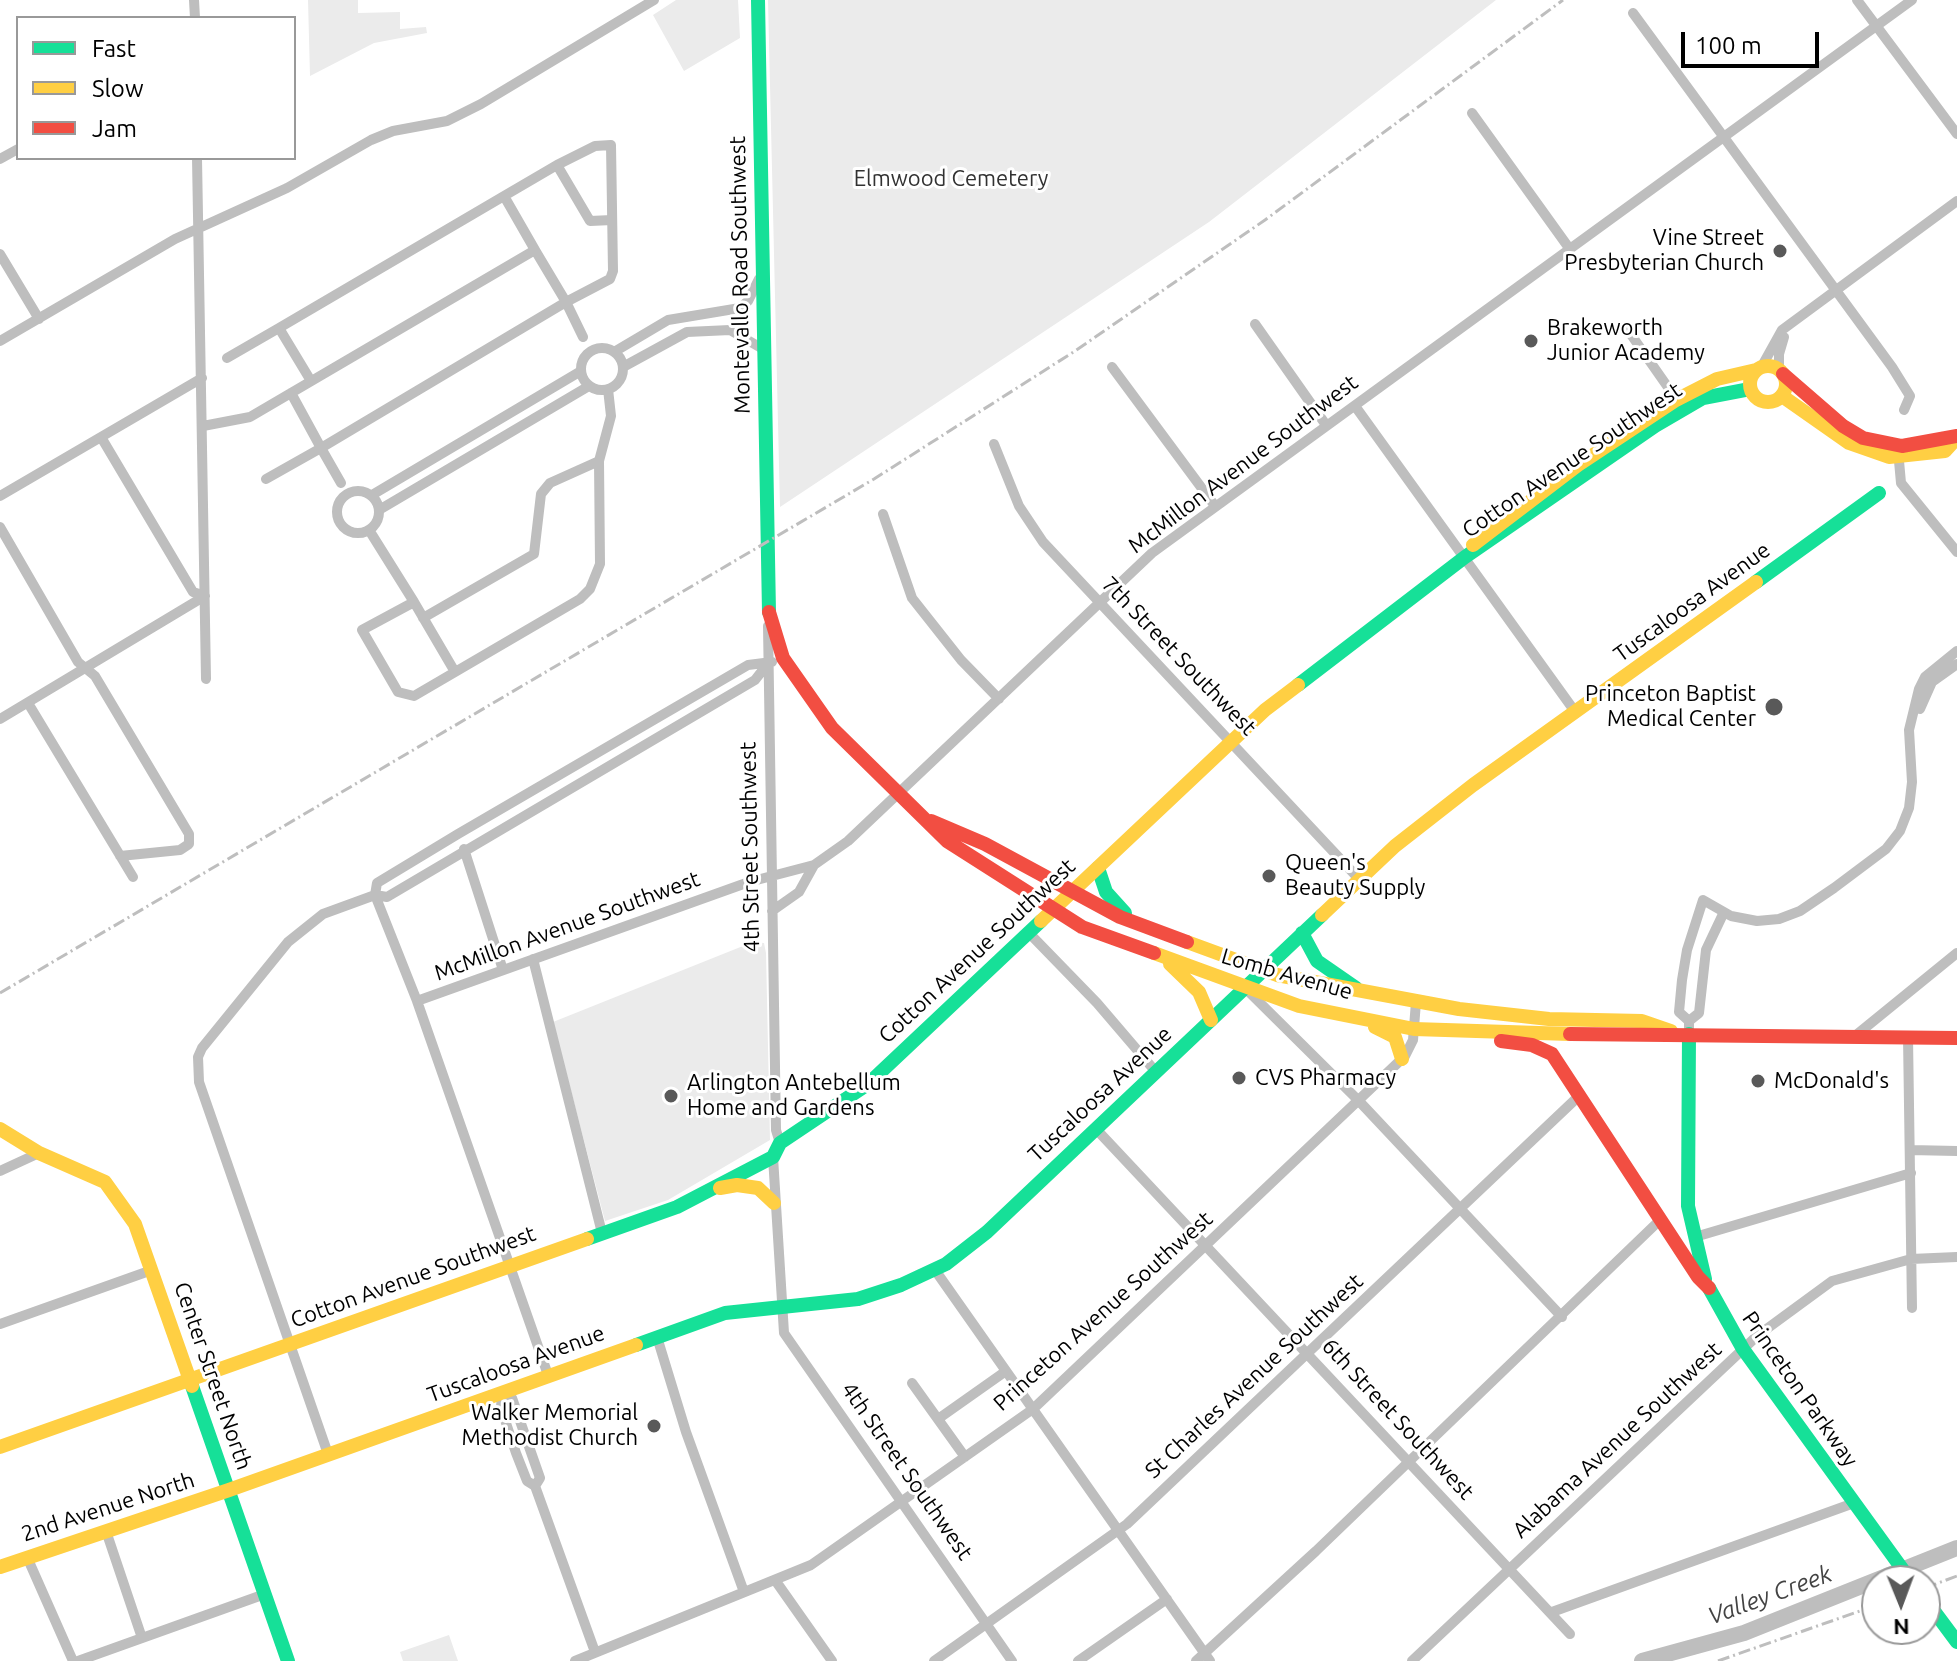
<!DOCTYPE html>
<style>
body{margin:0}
#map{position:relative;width:1957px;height:1661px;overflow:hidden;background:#fff;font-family:Ubuntu,sans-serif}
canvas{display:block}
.legend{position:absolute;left:16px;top:16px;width:280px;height:144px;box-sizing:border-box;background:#fff;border:2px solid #999;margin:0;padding:10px 14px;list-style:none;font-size:24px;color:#000}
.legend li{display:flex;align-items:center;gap:16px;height:40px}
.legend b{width:40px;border:2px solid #999}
.north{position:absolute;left:1861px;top:1565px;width:80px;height:80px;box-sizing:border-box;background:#fff;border:2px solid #999;border-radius:50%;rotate:179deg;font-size:22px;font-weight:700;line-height:32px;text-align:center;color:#000}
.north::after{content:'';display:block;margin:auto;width:28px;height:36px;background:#595959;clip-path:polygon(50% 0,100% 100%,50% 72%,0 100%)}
.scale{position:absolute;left:1681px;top:32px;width:138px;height:36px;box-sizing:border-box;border:4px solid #000;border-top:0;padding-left:10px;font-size:24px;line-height:28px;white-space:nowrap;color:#000;-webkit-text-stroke:6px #fff;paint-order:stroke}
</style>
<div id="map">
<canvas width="1957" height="1661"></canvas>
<ul class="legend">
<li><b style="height:10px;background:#16e098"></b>Fast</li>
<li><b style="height:10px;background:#ffcf43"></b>Slow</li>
<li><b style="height:10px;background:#f24e42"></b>Jam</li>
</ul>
<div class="north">N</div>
<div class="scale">100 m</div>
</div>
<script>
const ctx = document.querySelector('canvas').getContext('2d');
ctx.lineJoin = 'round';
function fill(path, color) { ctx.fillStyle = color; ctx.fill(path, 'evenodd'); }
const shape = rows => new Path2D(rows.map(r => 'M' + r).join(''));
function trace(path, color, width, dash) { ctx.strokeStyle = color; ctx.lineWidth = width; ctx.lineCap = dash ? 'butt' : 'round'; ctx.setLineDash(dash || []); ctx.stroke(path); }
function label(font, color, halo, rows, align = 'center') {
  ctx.font = font + ' Ubuntu,sans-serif'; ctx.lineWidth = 6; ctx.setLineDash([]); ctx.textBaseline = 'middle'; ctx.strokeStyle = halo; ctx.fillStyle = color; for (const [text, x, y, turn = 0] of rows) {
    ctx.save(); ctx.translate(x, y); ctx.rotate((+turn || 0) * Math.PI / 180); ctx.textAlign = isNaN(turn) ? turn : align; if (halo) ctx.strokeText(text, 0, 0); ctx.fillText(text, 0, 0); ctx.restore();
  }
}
const green = shape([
 [308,0,358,0,358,13,400,12,400,29,426,27,427,33,374,43,310,76],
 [676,0,738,0,740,38,684,71,653,15],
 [768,0,1496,0,1209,222,780,507],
 [753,942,764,943,766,953,770,1140,668,1200,605,1221,553,1022],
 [449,1635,458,1661,403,1661,400,1652]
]);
const river = shape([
 [1642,1661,1744,1633,1957,1548]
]);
const street = shape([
 [194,0,195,18],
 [1857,0,1957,134],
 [1633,13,1892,367,1910,396,1904,410],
 [1472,113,1569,248],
 [197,158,206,679],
 [0,159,18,149],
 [557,165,595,146,611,145,613,271,610,279,566,302,583,337],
 [504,196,557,165,590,221,612,220],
 [0,254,39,319],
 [1255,324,1326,425],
 [1625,326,1679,403],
 [0,341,175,239,287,188,371,140,393,131,447,121,481,104,654,0],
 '581 369a21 21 0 1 1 42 0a21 21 0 1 1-42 0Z',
 [614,352,668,320,740,308,748,301,759,279],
 [227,358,279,328],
 [1762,366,1782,330,1957,201],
 [623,367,687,332,730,330,763,349],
 [1112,367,1215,506],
 [1779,369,1779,354,1784,337],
 [291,393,321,448,566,302,535,250],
 [1355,406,1576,713],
 [203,426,250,417,535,250,504,196,279,328,311,381],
 [101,437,193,592,205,596],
 [994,444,1019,506,1043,542,1359,879],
 [1898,450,1901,483,1957,552],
 [266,479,321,448,341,483],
 '337 512a21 21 0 1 1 42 0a21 21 0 1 1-42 0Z',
 [372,495,581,371],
 [0,496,202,378],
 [379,510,589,386],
 [883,514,912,598,961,660,999,699],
 [0,527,78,662,95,676,189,834,189,844,180,850,120,856],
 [369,530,414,602,362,630,398,692,414,696,580,599,590,589,600,564,599,461,611,416,608,389],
 [414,602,455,672],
 [423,618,534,554,541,494,550,483,599,461],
 [768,626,776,1130,780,1143],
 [28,703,133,877],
 [1920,709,1932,682,1957,664],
 [0,719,205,596],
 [464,849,503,970],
 [375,895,417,1001,548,1375],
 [375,895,377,883,458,834,748,665,772,662],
 [772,911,799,892,814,865],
 [1029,933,1097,1003,1156,1072],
 [533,959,602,1233],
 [1247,990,1358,1100,1562,1317],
 [417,1001,749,882,814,865,848,841,1152,553,1912,0],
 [1689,1021,1699,1013,1706,950,1724,912],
 [1689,1034,1689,1021,1679,1012,1682,980,1687,950,1703,900,1731,916,1757,921,1779,919,1800,911,1834,888,1886,849,1900,831,1909,808,1912,782,1909,730,1919,689,1925,677,1957,651],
 [1855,1036,1957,953],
 [1908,1037,1912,1308],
 [1096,1129,1570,1634],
 [1910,1150,1957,1151],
 [773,1157,784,1333,1012,1661],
 [0,1171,39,1153],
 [1695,1237,1911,1173],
 [935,1270,1210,1661],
 [0,1324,152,1270],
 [657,1337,686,1432,744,1592],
 [912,1383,965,1457],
 [938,1419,1006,1371],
 [328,1454,199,1082,198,1057,202,1048,288,942,323,914,375,895,387,897,755,680,769,662],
 [535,1486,540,1478,512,1398,502,1393,501,1408,516,1453,527,1481,535,1486,595,1652],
 [106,1531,142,1638],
 [27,1557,73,1661],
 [775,1580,832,1661],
 [1552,1612,1854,1503],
 [78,1661,265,1594],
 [575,1661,811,1565,1033,1409,1405,1056,1413,1040,1416,1002],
 [934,1661,1127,1524,1580,1095],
 [1078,1661,1167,1599],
 [1196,1661,1316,1551,1661,1219],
 [1412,1661,1757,1336,1832,1281,1911,1259,1957,1257]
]);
const fast = shape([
 [758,0,769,612],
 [1756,582,1879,493],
 [1298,685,1465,557,1655,426,1703,398,1750,389],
 [1098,868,1106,892,1125,913],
 [1302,933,1317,961,1356,988],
 [1689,1034,1688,1206,1705,1279],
 [587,1239,677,1207,773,1157,780,1143,868,1084,1041,921],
 [1709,1288,1743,1349,1911,1581],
 [636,1345,725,1313,858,1299,901,1285,946,1264,987,1232,1322,915],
 [192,1386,288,1661],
 [1925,1599,1957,1642]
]);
const slow = shape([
 '1750 384a18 18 0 1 1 36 0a18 18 0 1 1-36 0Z',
 [1782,396,1849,443,1889,457,1945,451,1957,438],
 [1473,545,1578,465,1676,400,1717,379,1756,370],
 [1322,915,1395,846,1473,785,1756,582],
 [1041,921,1265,710,1298,685],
 [1187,942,1277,975,1459,1009,1549,1019,1642,1021,1671,1031],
 [1154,953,1299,1006,1414,1029,1570,1034],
 [1170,964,1199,992,1211,1020],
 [1375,1027,1395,1037,1402,1059],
 [0,1129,39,1153,105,1182,135,1224,192,1386],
 [720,1188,737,1185,758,1188,774,1203],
 [0,1447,587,1239],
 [0,1567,229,1490,636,1345]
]);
const jam = shape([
 [1783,374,1843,426,1863,438,1902,446,1957,436],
 [769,612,783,658,832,728,947,841,1082,927,1154,953],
 [931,821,985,844,1120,917,1187,942],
 [1570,1034,1957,1038],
 [1501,1041,1532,1045,1552,1054,1698,1277,1709,1288]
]);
const rail = shape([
 [0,993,874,479,1075,351,1265,220,1563,0],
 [1925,1588,1957,1576],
 [1718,1661,1877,1605]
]);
const markers = [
 [1780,251,8,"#595959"],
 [1531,341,8,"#595959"],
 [1774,707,10,"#595959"],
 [1269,876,8,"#595959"],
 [1239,1078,8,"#595959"],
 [1758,1081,8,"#595959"],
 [671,1096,8,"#595959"],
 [654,1426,8,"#595959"]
];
const parkNames = [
 ["Elmwood Cemetery",951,179]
];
const poiNames = [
 ["Vine Street",1764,238,"right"],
 ["Presbyterian Church",1764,263,"right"],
 ["Brakeworth",1547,328],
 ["Junior Academy",1547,353],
 ["Princeton Baptist",1756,694,"right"],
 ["Medical Center",1756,719,"right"],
 ["Queen's",1285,863],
 ["Beauty Supply",1285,888],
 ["CVS Pharmacy",1255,1078],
 ["McDonald's",1774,1081],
 ["Arlington Antebellum",687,1083],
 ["Home and Gardens",687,1108],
 ["Walker Memorial",638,1413,"right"],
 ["Methodist Church",638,1438,"right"]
];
const streetNames = [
 ["Montevallo Road Southwest",740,275,-91],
 ["Cotton Avenue Southwest",1572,460,-34],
 ["McMillon Avenue Southwest",1243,464,-37],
 ["Tuscaloosa Avenue",1692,602,-36],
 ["7th Street Southwest",1179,656,46],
 ["4th Street Southwest",750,847,-91],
 ["McMillon Avenue Southwest",567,926,-20],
 ["Cotton Avenue Southwest",977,951,-43],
 ["Lomb Avenue",1287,974,16],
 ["Tuscaloosa Avenue",1100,1094,-43],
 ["Cotton Avenue Southwest",413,1277,-20],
 ["Princeton Avenue Southwest",1103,1311,-42],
 ["Tuscaloosa Avenue",516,1364,-20],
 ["Center Street North",213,1376,71],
 ["St Charles Avenue Southwest",1254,1376,-43],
 ["Princeton Parkway",1800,1389,55],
 ["6th Street Southwest",1398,1419,47],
 ["Alabama Avenue Southwest",1617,1440,-43],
 ["4th Street Southwest",907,1471,55],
 ["2nd Avenue North",108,1507,-18]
];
const waterNames = [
 ["Valley Creek",1770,1595,-20]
];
fill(green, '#ebebeb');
trace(river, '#bebebe', 16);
trace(street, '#bebebe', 10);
trace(fast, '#16e098', 14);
trace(slow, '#ffcf43', 14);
trace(jam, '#f24e42', 14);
trace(rail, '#bebebe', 3, [12, 4, 2, 4]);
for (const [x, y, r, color] of markers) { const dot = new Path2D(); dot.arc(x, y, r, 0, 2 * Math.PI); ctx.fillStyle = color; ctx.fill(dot); trace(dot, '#fff', 3); }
label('22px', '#323232', '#fff', parkNames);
label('22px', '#000', '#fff', poiNames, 'left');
label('22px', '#000', '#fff', streetNames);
label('italic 24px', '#434343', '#fff', waterNames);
</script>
